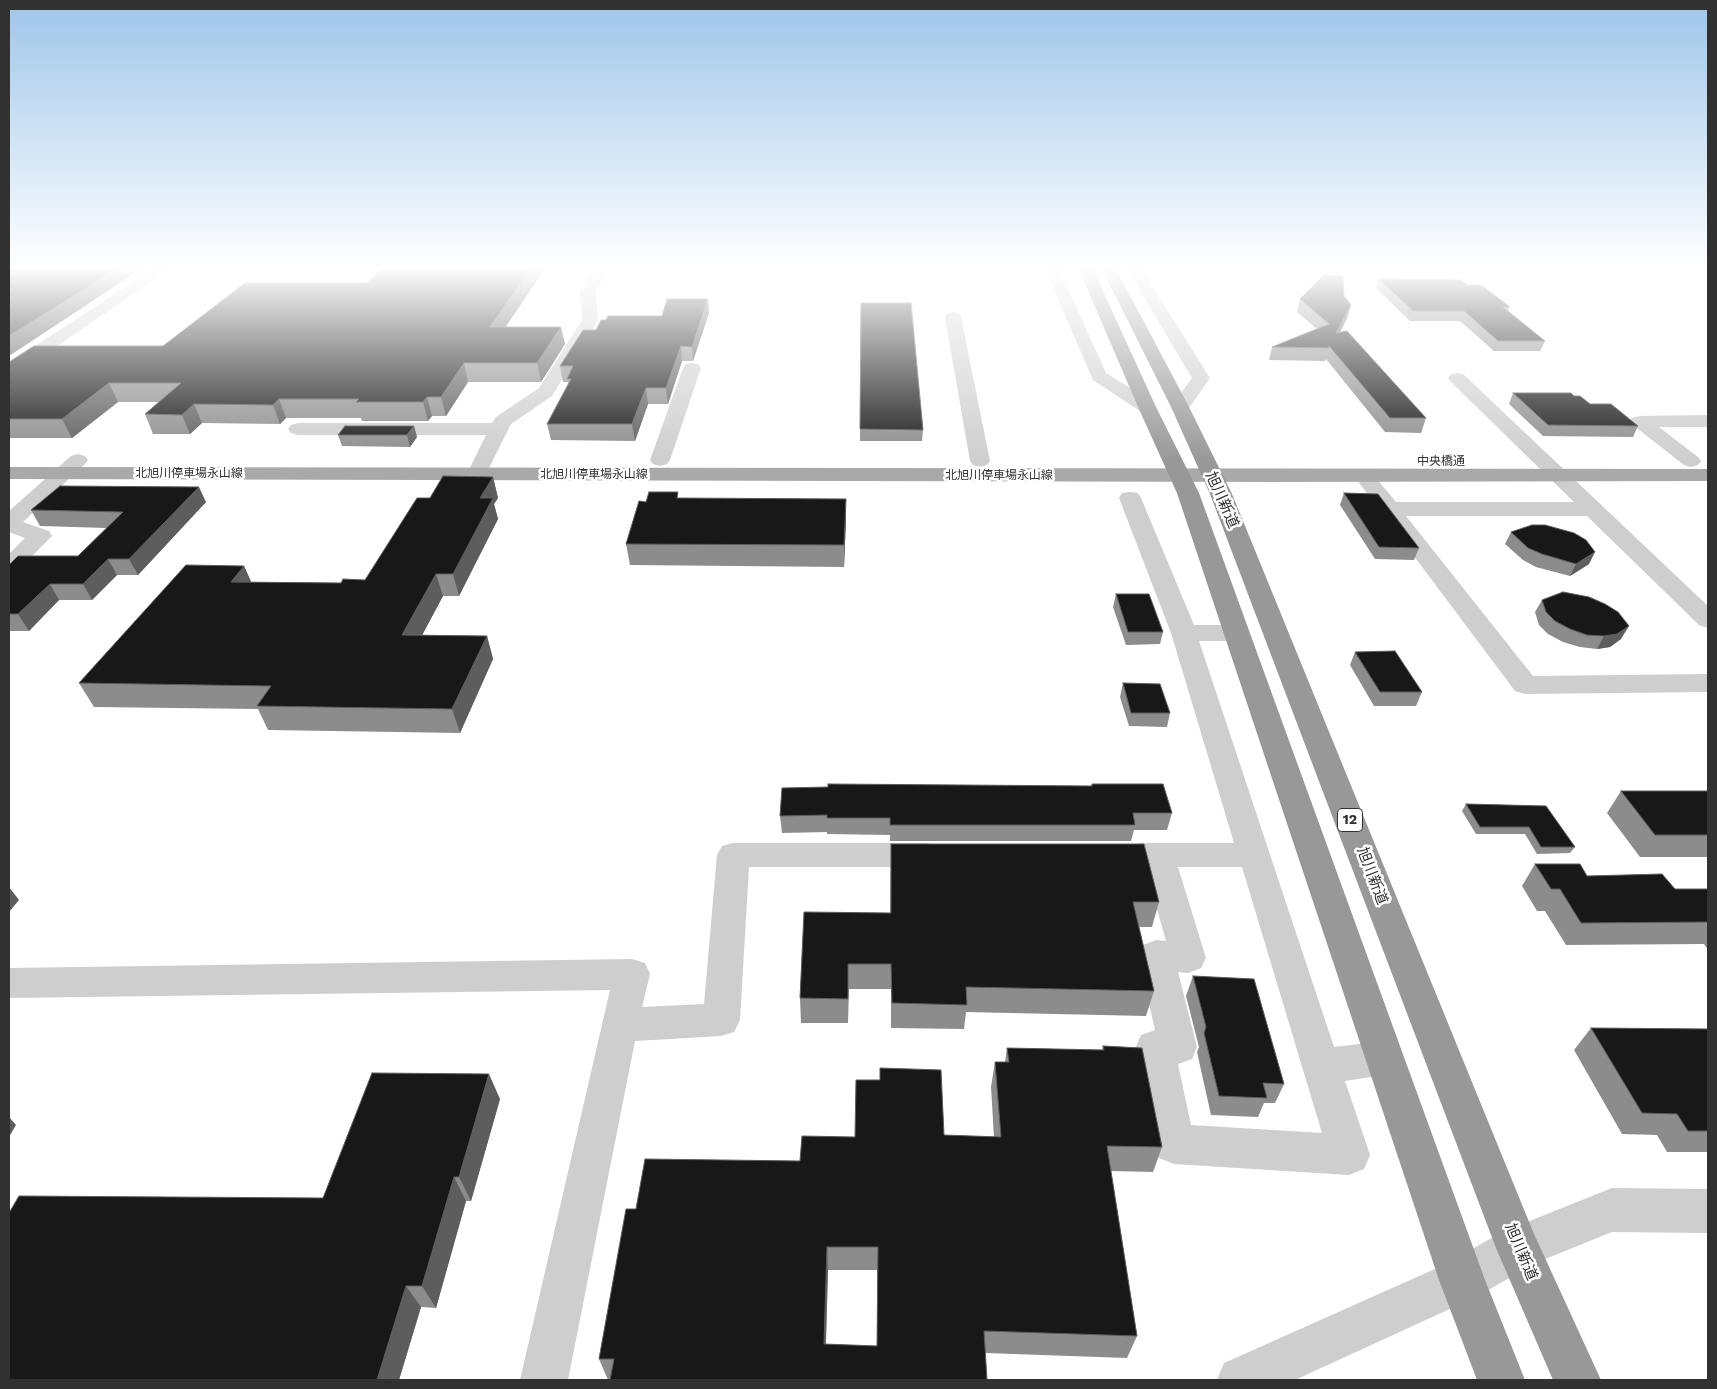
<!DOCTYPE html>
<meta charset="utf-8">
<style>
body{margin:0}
#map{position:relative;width:1717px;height:1389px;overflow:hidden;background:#fff;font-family:"Work Sans",sans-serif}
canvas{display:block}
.frame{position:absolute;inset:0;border:10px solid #313131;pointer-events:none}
</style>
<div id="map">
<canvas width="1717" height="1389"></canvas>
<div class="frame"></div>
</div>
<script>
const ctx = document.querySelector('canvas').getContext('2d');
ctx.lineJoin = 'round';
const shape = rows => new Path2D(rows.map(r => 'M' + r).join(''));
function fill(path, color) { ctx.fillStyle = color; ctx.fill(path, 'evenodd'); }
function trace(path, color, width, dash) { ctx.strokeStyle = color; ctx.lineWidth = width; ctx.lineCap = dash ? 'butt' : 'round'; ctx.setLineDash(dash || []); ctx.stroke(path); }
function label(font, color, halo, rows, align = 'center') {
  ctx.font = font + ' "Work Sans","Noto Sans JP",sans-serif'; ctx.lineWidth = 5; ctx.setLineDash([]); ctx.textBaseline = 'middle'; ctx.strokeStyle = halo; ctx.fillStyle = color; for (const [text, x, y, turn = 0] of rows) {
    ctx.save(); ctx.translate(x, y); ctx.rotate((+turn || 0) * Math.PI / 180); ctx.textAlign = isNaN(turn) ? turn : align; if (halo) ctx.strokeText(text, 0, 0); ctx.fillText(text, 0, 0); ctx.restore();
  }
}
const minor = shape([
 [156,267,172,267,15,375,9,376,9,363,156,267],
 [1044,267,1058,267,1106,373,1154,403,1156,407,1154,411,1147,413,1140,411,1093,380,1044,267],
 [1126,267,1140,267,1210,378,1187,411,1180,413,1173,411,1171,407,1192,378,1126,267],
 [599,271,604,272,606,275,596,291,598,320,552,396,511,424,484,478,477,480,470,478,467,474,486,435,298,435,291,433,288,429,291,425,298,423,492,423,496,417,539,388,582,320,580,291,594,272,599,271],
 [953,312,959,314,961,317,990,461,987,465,980,467,973,465,970,461,945,317,947,314,953,312],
 [692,363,698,364,701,368,670,460,667,464,660,466,653,464,650,460,683,368,686,364,692,363],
 [1457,373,1463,374,1708,606,1708,628,1699,625,1587,516,1406,516,1533,676,1708,674,1708,692,1525,694,1515,691,1354,476,1357,472,1364,470,1371,472,1396,502,1574,502,1451,382,1448,378,1451,374,1457,373],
 [1708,415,1708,427,1659,427,1698,457,1701,461,1698,465,1691,467,1684,465,1629,422,1632,418,1639,416,1708,415],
 [78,454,85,456,88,460,85,464,23,522,49,531,52,536,17,571,9,573,9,554,25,538,9,532,9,511,71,456,78,454],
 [1130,492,1138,493,1141,498,1194,625,1236,625,1245,628,1249,633,1245,638,1236,641,1199,641,1334,1047,1384,1041,1398,1046,1403,1058,1398,1070,1384,1075,1345,1081,1370,1155,1364,1169,1349,1175,1174,1164,1159,1158,1153,1144,1136,1047,1141,1035,1155,1030,1138,955,1143,945,1156,940,1166,941,1145,867,1129,864,1124,855,1129,846,1140,843,1234,843,1171,633,1119,498,1122,493,1130,492],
 [1178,867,1242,867,1322,1133,1191,1125,1178,1064,1192,1059,1197,1047,1178,972,1188,973,1201,968,1206,958,1178,867],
 [733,843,927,843,938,846,943,855,938,864,927,867,749,867,740,1020,734,1032,721,1036,635,1041,568,1380,520,1380,610,990,9,998,9,968,632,959,645,963,650,974,642,1007,704,1004,717,855,722,846,733,843],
 [1612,1188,1708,1189,1708,1233,1612,1232,1533,1264,1478,1296,1295,1380,1217,1380,1224,1363,1446,1264,1502,1232,1612,1188]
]);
const major = shape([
 [9,467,1708,469,1708,481,1272,482,9,479,9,467]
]);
const highway = shape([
 [1078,267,1092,267,1156,407,1199,493,1485,1280,1525,1380,1477,1380,1439,1280,1177,493,1138,407,1078,267],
 [1101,267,1115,267,1189,407,1232,494,1534,1234,1601,1380,1553,1380,1496,1248,1210,494,1171,407,1101,267]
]);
const wall = shape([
 [384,267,546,267,505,327,565,344,541,382,468,382,446,416,432,416,428,421,362,421,361,418,286,418,280,424,202,423,190,434,153,434,145,414,159,402,118,402,72,438,9,438,9,362,163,346,367,283],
 [1379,279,1467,285,1510,307,1508,311,1545,341,1540,351,1494,351,1460,321,1410,321,1376,288],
 [1344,296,1351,305,1347,318,1340,332,1426,418,1421,433,1385,432,1326,359,1325,361,1269,360,1272,347,1317,329,1297,312,1300,299],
 [708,299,709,313,693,361,682,361,668,404,648,404,635,441,551,440,547,424,568,384,568,382,563,382,560,366,606,320,662,316],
 [861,303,923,430,922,441,860,441],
 [1513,393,1574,396,1638,426,1633,437,1543,436,1509,404],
 [414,426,417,437,410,447,342,446,338,435],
 [493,477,498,498,494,504,498,519,459,596,443,596,422,635,487,636,493,659,460,733,268,730,258,709,94,707,79,683,244,566,251,582,341,583,365,580,430,498],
 [1344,493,1419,548,1414,560,1375,559,1340,505],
 [679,498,846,520,844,567,630,565,626,544,646,502],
 [206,502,138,575,117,575,92,600,59,600,29,631,9,631,9,565,78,556,107,528,40,526,31,510],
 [1511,532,1589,564,1570,576,1536,567,1523,560,1505,544],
 [1116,594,1163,632,1160,644,1126,645,1113,607],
 [1542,600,1621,639,1610,647,1597,649,1580,647,1563,642,1548,634,1539,625,1535,612],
 [1355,652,1422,692,1416,706,1374,706,1350,665],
 [1123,683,1170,713,1167,727,1129,726,1120,697],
 [1092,784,1172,813,1167,830,1134,830,1131,841,890,841,890,835,827,834,827,832,782,833,780,816,1091,786],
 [1621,791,1708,791,1708,857,1640,857,1607,813],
 [1466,804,1546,806,1575,847,1570,853,1537,854,1525,834,1476,834,1462,811],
 [891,844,1159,902,1152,927,1139,927,1154,991,1146,1016,966,1012,964,1029,891,1028,891,989,849,989,848,1023,801,1023,800,998,890,913],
 [1535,864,1587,876,1675,889,1708,889,1708,950,1704,944,1566,945,1545,911,1537,911,1522,886],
 [1193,976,1284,1084,1275,1103,1264,1103,1258,1117,1211,1115,1197,1052,1199,1047,1186,996],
 [1591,1028,1708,1029,1708,1152,1667,1152,1657,1135,1622,1134,1574,1050],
 [1103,1046,1162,1147,1153,1172,1111,1171,1137,1336,1127,1358,985,1353,608,1380,599,1359,636,1209,800,1161,855,1137,880,1080,880,1068,944,1135,994,1137,991,1087,995,1062,1005,1062,1007,1048,1102,1050],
 [828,1270,877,1270,877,1346,826,1344],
 [500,1099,471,1201,466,1201,436,1308,421,1307,399,1380,9,1380,323,1198]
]);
const shadedWall = shape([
 [118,267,143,267,88,304,9,356,9,336],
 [532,267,546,267,494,344,490,327],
 [708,299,709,313,693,361,692,347],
 [1351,305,1347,318,1333,346,1336,333],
 [561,327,565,344,541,382,537,363],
 [681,346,682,361,668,404,666,388],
 [464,363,468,382,446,416,441,397],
 [109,383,118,402,72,438,62,419],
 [646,388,648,404,635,441,632,424],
 [427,397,432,416,428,421,423,402],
 [279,399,286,418,280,424,273,405],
 [194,404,202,423,190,434,182,415],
 [414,426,417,437,410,447,407,435],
 [493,477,498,498,494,504,498,519,459,596,453,574,480,498],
 [199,487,206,502,138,575,129,559],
 [846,499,846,520,844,567,844,545],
 [1595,552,1589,564,1570,576,1576,564],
 [108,559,117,575,92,600,83,584],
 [244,566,254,588,231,582],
 [436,574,443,596,410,658,402,635],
 [50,584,59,600,29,631,18,614],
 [1629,626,1621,639,1610,647,1597,649,1604,636],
 [487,636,493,659,460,733,452,709],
 [9,887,19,900,9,912],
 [489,1074,500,1099,471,1201,459,1177],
 [9,1117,16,1125,9,1137],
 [454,1177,466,1201,436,1308,422,1286],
 [827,1247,828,1270,825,1366,824,1344],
 [406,1286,421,1307,399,1380,377,1380]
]);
const building = shape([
 [9,267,118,267,82,291,9,336,9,267],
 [384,267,532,267,490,327,561,327,537,363,464,363,441,397,427,397,423,402,356,402,359,399,279,399,273,405,194,404,182,415,145,414,181,383,109,383,62,419,9,419,9,362,34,346,163,346,245,283,367,283,384,267],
 [1324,275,1343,276,1344,296,1351,305,1336,333,1347,331,1426,418,1390,418,1329,346,1329,348,1272,347,1329,324,1300,299,1324,275],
 [1379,279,1461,280,1467,285,1481,285,1510,307,1503,307,1545,341,1498,341,1464,311,1413,311,1379,279],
 [667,299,708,299,692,347,681,346,666,388,646,388,632,424,547,424,571,379,567,379,573,366,560,366,583,330,596,330,601,320,606,320,608,316,662,316,667,299],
 [861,303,911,303,923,430,860,429,861,303],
 [1513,393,1571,393,1574,396,1580,396,1590,404,1611,404,1638,426,1548,425,1513,393],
 [345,426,414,426,407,435,338,435,345,426],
 [443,476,493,477,480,498,493,498,453,574,436,574,402,635,487,636,452,709,257,706,271,686,79,683,186,565,244,566,231,582,341,583,343,579,365,580,417,498,430,498,443,476],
 [60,486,199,487,129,559,108,559,83,584,50,584,18,614,9,614,9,565,18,556,78,556,123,512,31,510,60,486],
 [649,492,678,492,677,498,846,499,844,545,626,544,639,501,646,502,649,492],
 [1344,493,1378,494,1419,548,1379,547,1344,493],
 [1532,525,1545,525,1574,533,1586,540,1595,552,1576,564,1542,554,1528,548,1511,532,1532,525],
 [1563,592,1589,597,1605,604,1618,612,1629,626,1617,634,1604,636,1587,635,1570,629,1555,621,1546,612,1542,600,1563,592],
 [1116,594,1149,594,1163,632,1128,632,1116,594],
 [1395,651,1422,692,1380,692,1355,652,1395,651],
 [1123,683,1160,684,1170,713,1131,713,1123,683],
 [828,784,1092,786,1092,784,1163,784,1172,813,1133,813,1135,825,890,825,890,818,827,818,827,815,780,816,782,788,828,787,828,784],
 [1621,791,1708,791,1708,835,1655,835,1621,791],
 [1466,804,1546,806,1575,847,1541,847,1529,827,1480,827,1466,804],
 [891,844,1144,844,1159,902,1133,902,1154,991,966,987,967,1005,892,1003,891,964,848,964,848,999,800,998,804,912,891,913,891,844],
 [1535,864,1580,864,1587,876,1662,874,1675,889,1708,889,1708,922,1581,923,1560,889,1551,889,1535,864],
 [1193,976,1254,979,1284,1084,1263,1083,1267,1098,1219,1096,1204,1033,1206,1027,1193,976],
 [1591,1028,1708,1029,1708,1131,1688,1131,1677,1114,1642,1113,1591,1028],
 [1103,1046,1142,1048,1162,1147,1107,1146,1137,1336,984,1331,987,1380,610,1380,614,1359,599,1359,626,1209,636,1209,645,1159,800,1161,802,1136,855,1137,856,1080,880,1080,880,1068,941,1070,944,1135,1001,1137,995,1062,1009,1062,1007,1048,1104,1050,1103,1046],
 [827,1247,878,1247,877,1346,824,1344,827,1247],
 [372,1073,489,1074,459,1177,454,1177,422,1286,406,1286,377,1380,9,1380,9,1213,19,1196,323,1198,372,1073]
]);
const farStreetnames = [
 ["中央橋通",1441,461],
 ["北旭川停車場永山線",189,473],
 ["北旭川停車場永山線",594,474],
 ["北旭川停車場永山線",999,475]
];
const shields = [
 [1350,820,25]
];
const shieldNames = [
 ["12",1350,820]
];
const streetNames = [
 ["旭川新道",1222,500,66],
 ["旭川新道",1372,876,69],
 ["旭川新道",1521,1252,67]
];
fill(minor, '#cecece');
fill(major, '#a9a9a9');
fill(highway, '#989898');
fill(wall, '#8c8c8c');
fill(shadedWall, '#5d5d5d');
fill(building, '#181818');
trace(building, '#5d5d5d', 1);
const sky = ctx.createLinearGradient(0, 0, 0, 461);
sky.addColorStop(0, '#9ec5e9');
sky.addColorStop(0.58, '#fff');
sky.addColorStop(1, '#ffffff00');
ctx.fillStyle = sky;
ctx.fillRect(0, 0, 1717, 461);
label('12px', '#313131', '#fff', farStreetnames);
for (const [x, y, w] of shields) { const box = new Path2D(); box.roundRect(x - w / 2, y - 11.5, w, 23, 4); ctx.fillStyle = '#fff'; ctx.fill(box); trace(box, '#313131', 1); }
label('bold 14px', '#313131', null, shieldNames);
label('15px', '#313131', '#fff', streetNames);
</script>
